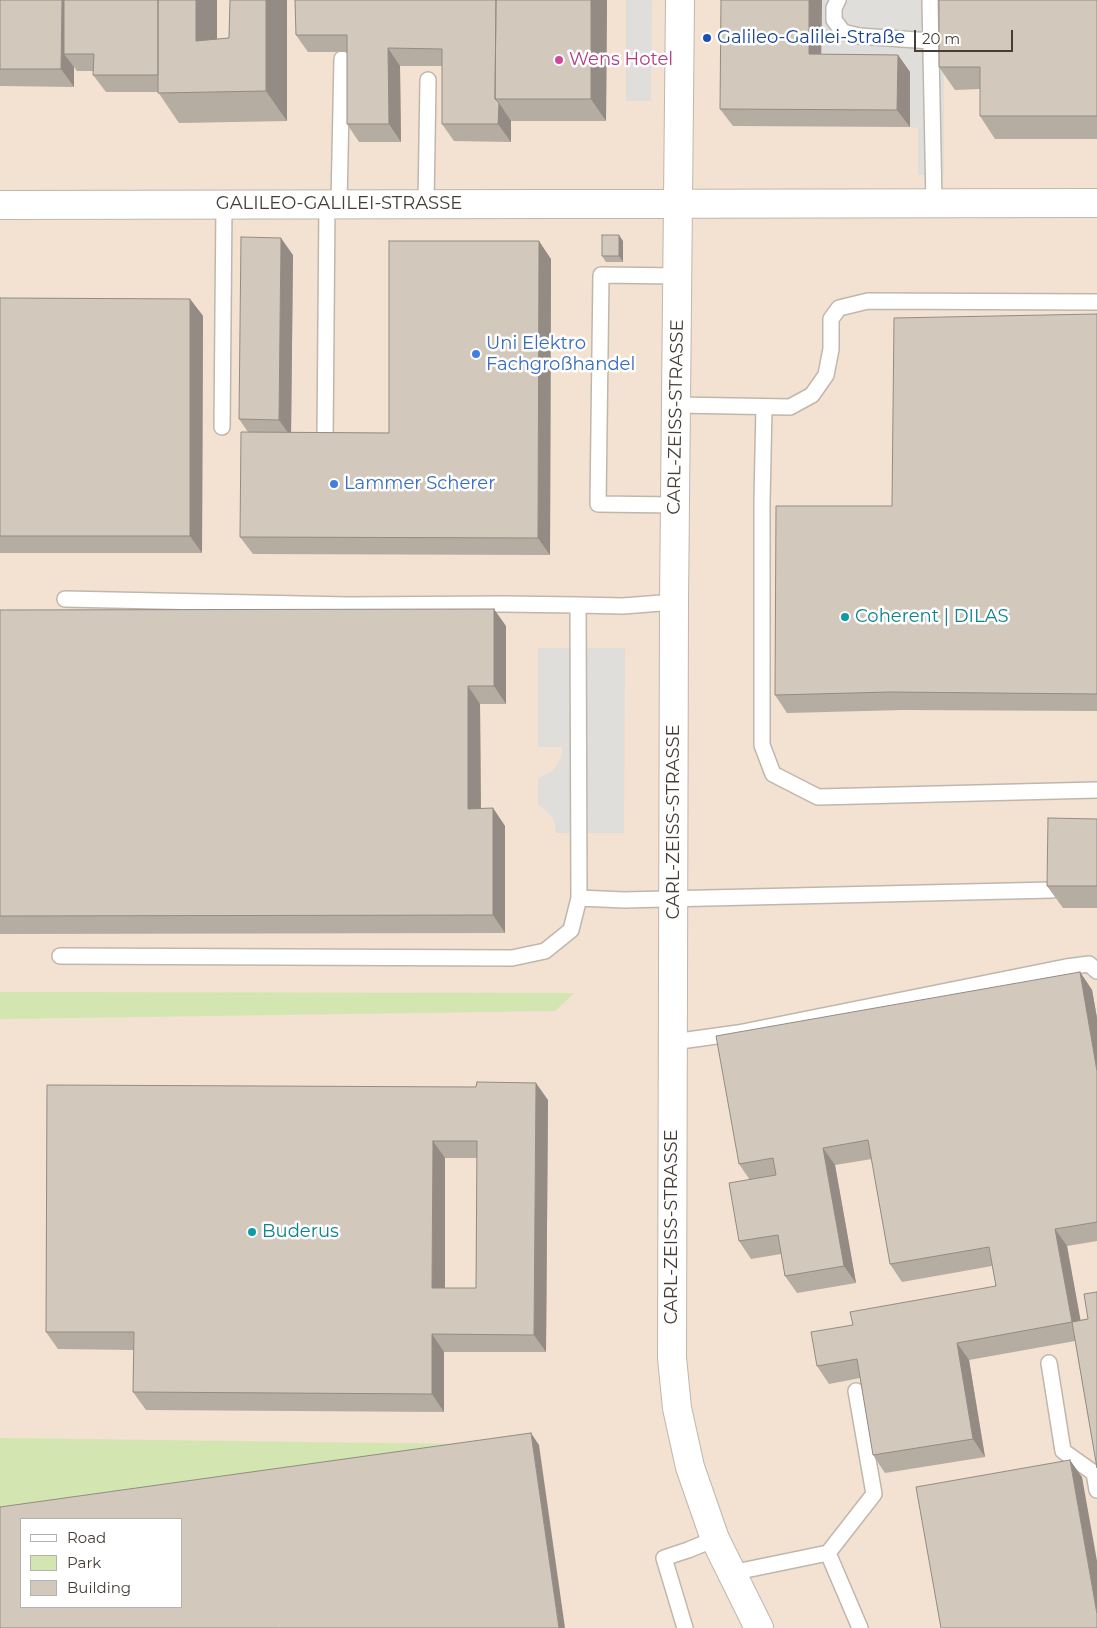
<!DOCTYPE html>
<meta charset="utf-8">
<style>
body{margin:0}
#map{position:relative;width:1097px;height:1628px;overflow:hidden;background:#f2ede6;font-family:Montserrat,sans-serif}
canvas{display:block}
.legend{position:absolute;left:20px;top:1518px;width:162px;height:90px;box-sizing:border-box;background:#fff;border:1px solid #b5b1af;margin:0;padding:6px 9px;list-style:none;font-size:15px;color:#453d36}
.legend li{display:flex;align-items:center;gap:10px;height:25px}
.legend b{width:25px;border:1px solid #b5b1af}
.scale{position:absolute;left:914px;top:30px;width:99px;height:22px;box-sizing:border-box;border:2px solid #453d36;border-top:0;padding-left:6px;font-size:15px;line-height:18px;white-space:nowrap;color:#453d36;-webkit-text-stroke:4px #fff;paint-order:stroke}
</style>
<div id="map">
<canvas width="1097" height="1628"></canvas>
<ul class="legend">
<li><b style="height:6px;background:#fff"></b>Road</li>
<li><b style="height:14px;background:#d3e5b1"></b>Park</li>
<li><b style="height:14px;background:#d3c8bc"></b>Building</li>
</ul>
<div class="scale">20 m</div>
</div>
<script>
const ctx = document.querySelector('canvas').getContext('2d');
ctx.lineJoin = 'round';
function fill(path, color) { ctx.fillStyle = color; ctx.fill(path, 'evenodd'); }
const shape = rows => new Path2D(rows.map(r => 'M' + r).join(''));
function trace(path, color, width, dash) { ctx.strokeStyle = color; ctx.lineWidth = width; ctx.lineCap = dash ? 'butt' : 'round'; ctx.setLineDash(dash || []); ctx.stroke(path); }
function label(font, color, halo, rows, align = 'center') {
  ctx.font = font + ' Montserrat,sans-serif'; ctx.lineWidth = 5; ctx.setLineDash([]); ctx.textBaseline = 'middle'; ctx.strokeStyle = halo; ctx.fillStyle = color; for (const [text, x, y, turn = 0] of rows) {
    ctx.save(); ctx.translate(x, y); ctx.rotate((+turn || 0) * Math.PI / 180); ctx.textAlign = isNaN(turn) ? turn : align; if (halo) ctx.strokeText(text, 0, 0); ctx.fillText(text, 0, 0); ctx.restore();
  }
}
const commercial = shape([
 [0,0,1097,0,1097,1628,0,1628],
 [21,1519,181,1519,181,1607,21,1607]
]);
const green = shape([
 [0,992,574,993,555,1011,0,1019],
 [0,1438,539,1445,0,1521]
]);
const parking = shape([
 [626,0,652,0,651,101,626,101],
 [822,0,947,0,944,55,944,175,918,175,918,128,910,127,910,72,821,72],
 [538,648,625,648,624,833,555,833,555,824,552,817,545,809,538,805,538,778,552,771,557,765,562,755,562,747,538,747]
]);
const lane = shape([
 [838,0,834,8,834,20,843,32,859,36,931,41],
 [930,0,934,203],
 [339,204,342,59],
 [426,204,428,80],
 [676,405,790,407,812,395,826,375,831,349,831,319,839,308,868,301,1097,302],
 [764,407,762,501,762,745,773,774,818,797,1097,790],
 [222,427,224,204],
 [325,440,327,204],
 [675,505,598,504,601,275,678,276],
 [65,599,348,605,503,604,578,605],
 [579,898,578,605,623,606,674,602],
 [60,956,512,958,545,951,571,930,579,898,624,900,707,898,1053,890],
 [673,1042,738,1033,1066,967,1089,964,1097,971],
 [1049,1363,1063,1451,1094,1473,1097,1490],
 [828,1553,860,1628],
 [731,1573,828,1553,874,1494,856,1391],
 [685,1628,664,1558,688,1550,715,1539]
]);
const street = shape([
 [680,0,674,602,672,1358,677,1408,690,1467,715,1539,759,1628],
 [0,205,1097,203]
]);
const wall = shape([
 [0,0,217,0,217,39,229,38,230,0,287,0,287,121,179,123,158,92,106,92,93,75,93,71,77,71,74,67,74,87,0,86],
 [295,0,607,0,606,121,511,121,511,142,454,141,442,124,442,66,400,66,401,142,359,142,347,124,347,52,308,52,296,35],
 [721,0,822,0,821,54,898,55,910,72,910,127,733,126,720,109],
 [1097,0,1097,139,995,139,980,116,980,89,955,90,939,67],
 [623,241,623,262,606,262,602,256],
 [293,255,291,432,389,433,551,259,550,555,253,554,240,537,248,432,239,419],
 [0,298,190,299,203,316,202,553,0,553],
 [1097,314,1097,711,903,710,787,713,775,695,892,506],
 [0,610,506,626,506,704,480,704,481,809,493,808,505,826,505,933,0,934],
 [1097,819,1097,908,1063,908,1047,886],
 [1080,972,1092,990,1097,1018,1097,1241,1067,1246,1080,1320,1088,1319,1097,1292,1097,1468,1075,1341,969,1360,985,1457,885,1473,873,1455,860,1378,829,1384,817,1366,853,1325,996,1286,992,1266,902,1282,890,1264,872,1159,835,1165,856,1283,797,1293,785,1276,781,1254,751,1259,739,1241,750,1180,739,1164],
 [47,1085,548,1100,546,1352,444,1352,444,1412,146,1410,133,1392,134,1350,58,1349,46,1332],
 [445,1158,477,1158,476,1288,445,1288]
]);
const shadedWall = shape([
 [62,0,74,0,64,54,74,67,74,87,61,69],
 [196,0,217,0,217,71,196,41],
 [266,0,287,0,287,121,266,91],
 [591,0,607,0,606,121,591,99],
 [809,0,822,0,821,72,809,54],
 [388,48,400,66,401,142,389,124],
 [898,55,910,72,910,127,897,110],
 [499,103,511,121,511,142,498,124],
 [619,235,623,241,623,262,619,256],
 [281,238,293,255,291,437,279,420],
 [539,241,551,259,550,555,538,538],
 [190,299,203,316,202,553,190,536],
 [494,609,506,626,506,704,494,686],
 [468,686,480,704,481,826,468,809],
 [493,808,505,826,505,933,493,915],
 [1080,972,1092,990,1097,1018,1097,1071],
 [536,1083,548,1100,546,1352,534,1335],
 [433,1141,445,1158,445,1305,432,1288],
 [823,1148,835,1165,856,1283,844,1266],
 [1055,1229,1067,1246,1084,1339,1072,1322],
 [432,1334,444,1352,444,1412,432,1394],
 [957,1343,969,1360,985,1457,973,1439],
 [531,1433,539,1445,565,1628,559,1628],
 [1070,1460,1082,1477,1097,1561,1097,1614]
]);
const building = shape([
 [0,0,62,0,61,69,0,69,0,0],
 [64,0,158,0,158,75,93,75,94,54,64,54,64,0],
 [158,0,196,0,196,41,229,38,230,0,266,0,266,91,158,93,158,0],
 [295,0,496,0,495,99,499,103,498,124,442,124,442,49,388,48,389,124,347,124,347,35,296,35,295,0],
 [496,0,591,0,591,99,495,99,496,0],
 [721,0,809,0,809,54,898,55,897,110,720,109,721,0],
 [939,0,1097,0,1097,116,980,116,980,67,939,67,939,0],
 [602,235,619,235,619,256,602,256,602,235],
 [241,237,281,238,279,420,239,419,241,237],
 [389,241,539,241,538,538,240,537,241,432,389,433,389,241],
 [0,298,190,299,190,536,0,536,0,298],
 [1097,314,1097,694,890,692,775,695,776,506,892,506,894,318,1097,314],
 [494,609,494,686,468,686,468,809,493,808,493,915,0,916,0,610,494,609],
 [1048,818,1097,819,1097,886,1047,886,1048,818],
 [1080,972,1097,1071,1097,1222,1055,1229,1072,1322,957,1343,973,1439,873,1455,857,1359,817,1366,811,1332,853,1325,850,1312,996,1286,989,1247,890,1264,868,1140,823,1148,844,1266,785,1276,778,1235,739,1241,729,1183,776,1175,773,1158,739,1164,716,1036,1080,972],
 [477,1082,536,1083,534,1335,432,1334,432,1394,133,1392,134,1332,46,1332,47,1085,476,1087,477,1082],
 [433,1141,477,1141,476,1288,432,1288,433,1141],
 [1097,1292,1097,1468,1072,1322,1088,1319,1084,1294,1097,1292],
 [531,1433,559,1628,0,1628,0,1507,531,1433],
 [21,1519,181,1519,181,1607,21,1607,21,1519],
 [1070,1460,1097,1614,1097,1628,941,1628,916,1487,1070,1460]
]);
const markers = [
 [707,38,5,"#1a4fb4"],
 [559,60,5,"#d1479c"],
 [476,354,5,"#3f7fe0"],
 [334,484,5,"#3f7fe0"],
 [845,617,5,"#0f9aa8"],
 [252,1232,5,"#0f9aa8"]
];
const transitNames = [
 ["Galileo-Galilei-Straße",717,38]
];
const hotelNames = [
 ["Wens Hotel",569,60]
];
const streetNames = [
 ["GALILEO-GALILEI-STRASSE",339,204],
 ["CARL-ZEISS-STRASSE",676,417,-89],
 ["CARL-ZEISS-STRASSE",674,822,-90],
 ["CARL-ZEISS-STRASSE",672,1227,-90]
];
const shopNames = [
 ["Uni Elektro",486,344],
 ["Fachgroßhandel",486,365],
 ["Lammer Scherer",344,484]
];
const cultureNames = [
 ["Coherent | DILAS",855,617],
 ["Buderus",262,1232]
];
fill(commercial, '#f3e1d2');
fill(green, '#d3e5b1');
fill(parking, '#e0dedb');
trace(lane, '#c0b7ac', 18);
trace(street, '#c0b7ac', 30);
trace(lane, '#fff', 15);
trace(street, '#fff', 28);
fill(wall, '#b5aca2');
fill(shadedWall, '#948c84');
fill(building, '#d3c8bc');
trace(building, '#948c84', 1);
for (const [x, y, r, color] of markers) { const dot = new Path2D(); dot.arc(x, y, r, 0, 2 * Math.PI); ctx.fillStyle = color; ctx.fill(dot); trace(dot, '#fff', 2); }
label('18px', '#164399', '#fff', transitNames, 'left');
label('18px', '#b23c85', '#fff', hotelNames, 'left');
label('18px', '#453d36', '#fff', streetNames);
label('18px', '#366cbe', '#fff', shopNames, 'left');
label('18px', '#0d838f', '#fff', cultureNames, 'left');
</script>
